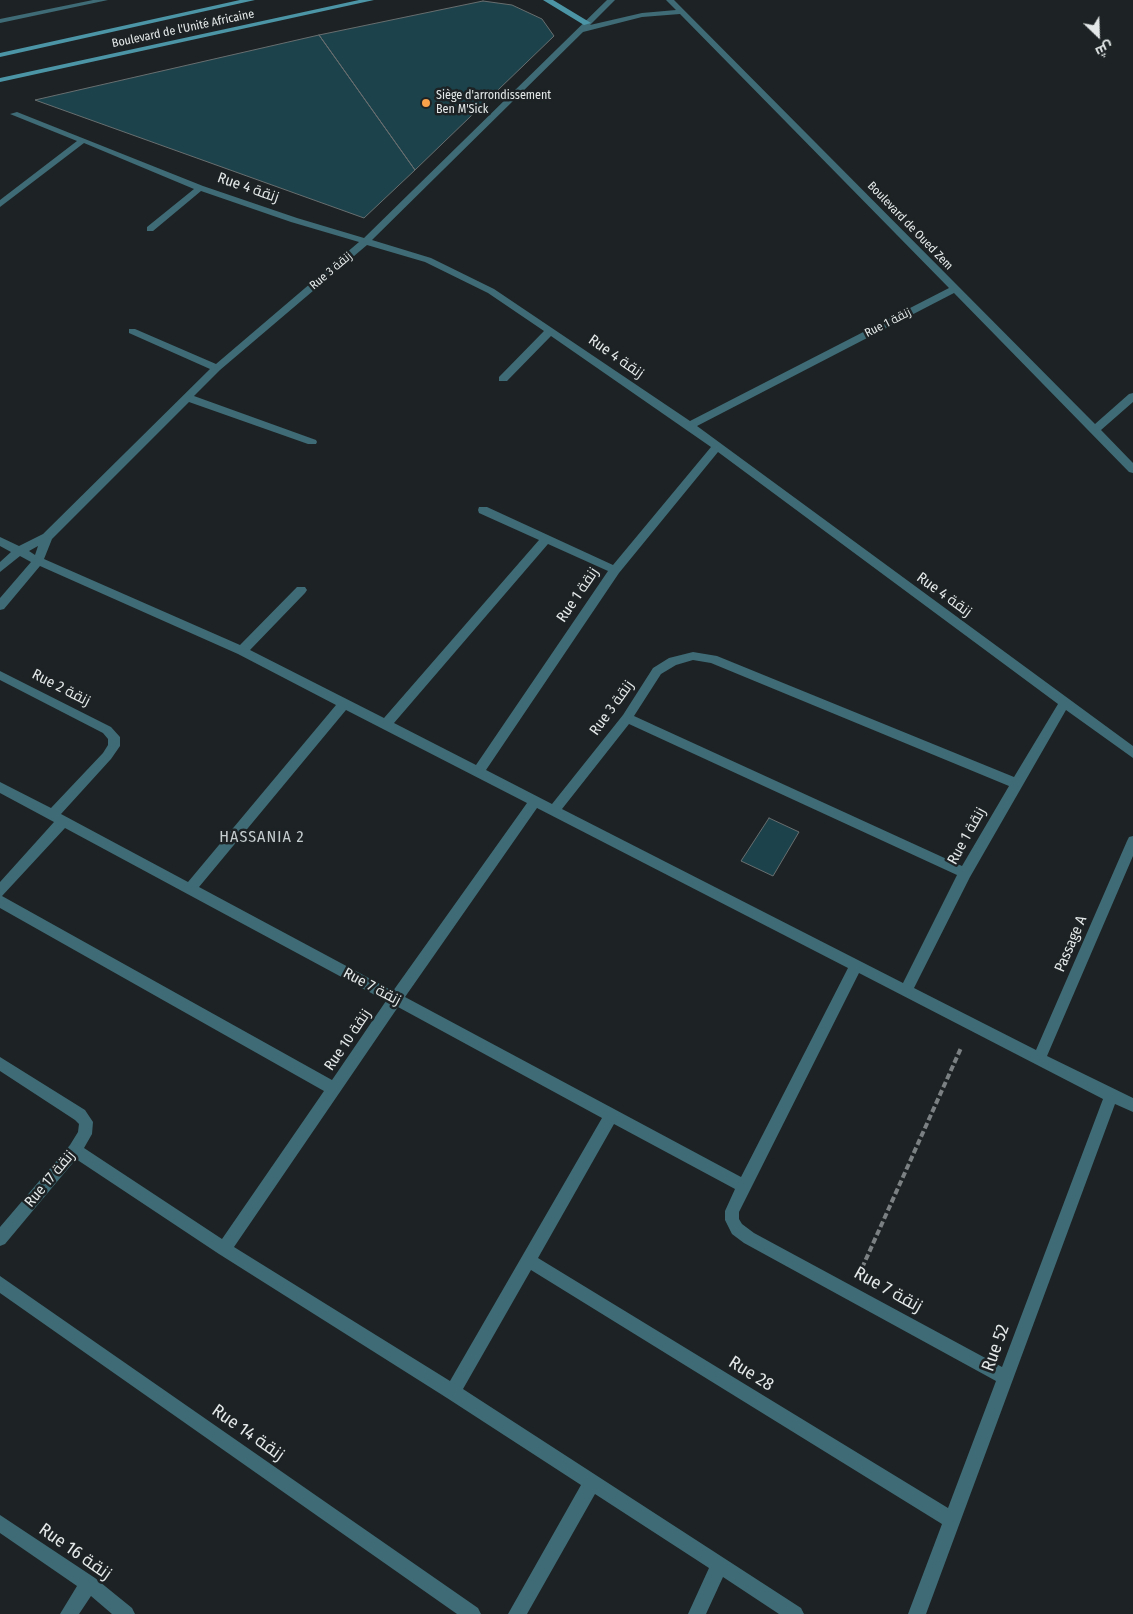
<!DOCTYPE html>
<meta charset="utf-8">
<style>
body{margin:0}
#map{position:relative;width:1133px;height:1614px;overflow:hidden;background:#1d2324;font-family:"Fira Sans Condensed",Cairo,sans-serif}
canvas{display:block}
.north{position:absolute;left:1073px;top:10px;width:50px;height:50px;-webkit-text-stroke:4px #1d2324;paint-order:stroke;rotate:156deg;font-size:14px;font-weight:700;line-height:20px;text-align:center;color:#e4e8e9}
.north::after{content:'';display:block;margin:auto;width:18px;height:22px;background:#e4e8e9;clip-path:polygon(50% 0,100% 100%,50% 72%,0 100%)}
</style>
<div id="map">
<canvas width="1133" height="1614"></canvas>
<div class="north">ش</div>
</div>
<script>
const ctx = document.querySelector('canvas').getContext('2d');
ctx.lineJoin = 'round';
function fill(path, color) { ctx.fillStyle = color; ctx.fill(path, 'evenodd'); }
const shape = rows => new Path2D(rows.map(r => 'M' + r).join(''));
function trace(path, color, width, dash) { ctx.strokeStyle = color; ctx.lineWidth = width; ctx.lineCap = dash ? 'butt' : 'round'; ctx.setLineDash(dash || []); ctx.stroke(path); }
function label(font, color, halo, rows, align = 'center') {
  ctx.font = font + ' "Fira Sans Condensed",Cairo,sans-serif'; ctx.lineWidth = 5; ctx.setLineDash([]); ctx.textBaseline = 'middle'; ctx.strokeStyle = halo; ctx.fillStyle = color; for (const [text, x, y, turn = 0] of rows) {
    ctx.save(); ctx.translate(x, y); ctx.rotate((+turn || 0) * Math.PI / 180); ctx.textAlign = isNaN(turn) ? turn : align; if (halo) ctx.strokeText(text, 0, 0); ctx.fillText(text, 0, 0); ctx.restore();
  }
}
const building = shape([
 [483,1,512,5,542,19,554,36,415,170,319,35,483,1],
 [319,35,415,170,364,218,35,100,319,35],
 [769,818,799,832,773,876,741,861,769,818]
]);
const path = shape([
 [862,1268,961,1048]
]);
const street = shape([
 [93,0,108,0,0,23,0,19,93,0],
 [607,0,615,0,590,25,642,13,676,10,666,0,674,0,1095,424,1129,394,1133,393,1133,402,1101,430,1133,463,1133,473,1129,472,954,293,697,426,1133,746,1133,758,1066,710,970,877,914,988,1036,1050,1127,841,1129,837,1133,836,1133,856,1047,1056,1133,1098,1133,1112,1115,1104,926,1614,908,1614,942,1524,531,1270,463,1389,801,1608,804,1614,779,1614,723,1577,706,1614,688,1614,709,1568,595,1494,527,1614,508,1614,581,1485,447,1398,219,1254,76,1159,5,1244,0,1246,0,1227,70,1145,78,1132,79,1124,75,1120,0,1071,0,1057,85,1110,93,1122,92,1134,84,1148,222,1239,324,1091,0,908,0,882,54,822,0,793,0,782,51,808,103,753,108,745,108,739,103,733,0,680,0,671,111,727,120,737,120,746,111,759,61,814,188,882,336,705,238,654,40,566,4,609,0,610,0,598,31,562,20,556,0,572,0,562,11,552,0,546,0,537,19,546,43,534,210,369,129,333,129,329,135,329,216,364,359,242,291,222,201,191,153,231,147,231,147,227,194,189,84,143,0,207,0,200,77,141,10,114,17,112,203,186,297,218,364,238,607,0],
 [680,14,949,288,690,421,494,289,431,258,372,240,583,32,642,17,680,14],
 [367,245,425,262,488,293,544,331,499,377,499,381,507,381,551,336,711,447,613,565,487,507,479,507,478,510,479,513,539,540,384,718,250,650,305,593,307,590,305,587,297,587,240,645,44,559,52,539,189,402,308,444,316,444,317,442,316,440,194,396,220,370,367,245],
 [718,452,1058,704,1014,777,717,656,693,652,669,658,653,668,623,715,552,804,486,770,619,573,718,452],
 [548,544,608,571,476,765,394,723,548,544],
 [38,546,35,555,29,551,38,546],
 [693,660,711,663,1009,786,962,866,634,716,661,674,676,665,693,660],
 [346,710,527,803,393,991,199,887,346,710],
 [629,724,957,875,903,983,562,809,629,724],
 [537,808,848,968,741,1177,405,997,537,808],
 [65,828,386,1001,332,1080,2,896,65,828],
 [859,973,1103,1099,1002,1367,754,1233,742,1224,739,1219,739,1212,859,973],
 [398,1007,602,1118,450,1381,234,1247,398,1007],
 [614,1124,735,1189,725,1211,725,1220,732,1234,744,1243,996,1381,948,1508,538,1258,614,1124],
 [0,1276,478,1608,481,1614,457,1614,0,1293,0,1276],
 [0,1515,95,1578,132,1608,135,1614,112,1614,91,1596,79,1614,60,1614,77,1586,0,1533,0,1515]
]);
const secondary = shape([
 [240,0,255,0,0,57,0,53,240,0],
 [359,0,374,0,0,82,0,78,359,0],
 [543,0,553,0,591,23,584,25,543,0]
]);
const markers = [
 [426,103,5,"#f8a14a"]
];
const farStreetnames = [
 ["Boulevard de l'Unité Africaine",183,29,-12],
 ["Boulevard de Oued Zem",910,226,46],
 ["Rue 3 زنقة",331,271,-40],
 ["Rue 1 زنقة",888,323,-27]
];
const farPoinames = [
 ["Siège d'arrondissement",436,96],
 ["Ben M'Sick",436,110]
];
const streetNames = [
 ["Rue 4 زنقة",248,188,19],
 ["Rue 4 زنقة",616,357,35],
 ["Rue 1 زنقة",578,595,-56],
 ["Rue 4 زنقة",944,595,36],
 ["Rue 2 زنقة",61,688,27],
 ["Rue 3 زنقة",612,708,-54],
 ["Rue 1 زنقة",967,836,-61],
 ["Passage A",1071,944,-67],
 ["Rue 7 زنقة",372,987,28],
 ["Rue 10 زنقة",348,1040,-56],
 ["Rue 17 زنقة",50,1179,-50]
];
const neighbourhoodNames = [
 ["HASSANIA 2",262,838]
];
const nearStreetnames = [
 ["Rue 7 زنقة",888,1290,29],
 ["Rue 52",996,1348,-70],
 ["Rue 28",751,1374,32],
 ["Rue 14 زنقة",248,1433,35],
 ["Rue 16 زنقة",75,1552,35]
];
fill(building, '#1c434c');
trace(building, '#686e6f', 1);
trace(path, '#7b8182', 4, [6, 3]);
fill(street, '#3f6b76');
fill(secondary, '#4b95a7');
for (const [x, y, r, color] of markers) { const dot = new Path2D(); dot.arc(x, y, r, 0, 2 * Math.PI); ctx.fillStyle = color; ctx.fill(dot); trace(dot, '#1d2324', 2); }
label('12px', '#e4e8e9', '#1d2324', farStreetnames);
label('12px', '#e4e8e9', '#1d2324', farPoinames, 'left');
label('15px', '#e4e8e9', '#1d2324', streetNames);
ctx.letterSpacing = '1px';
label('16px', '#c6cdcf', '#1d2324', neighbourhoodNames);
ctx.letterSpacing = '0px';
label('18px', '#e4e8e9', '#1d2324', nearStreetnames);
</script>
